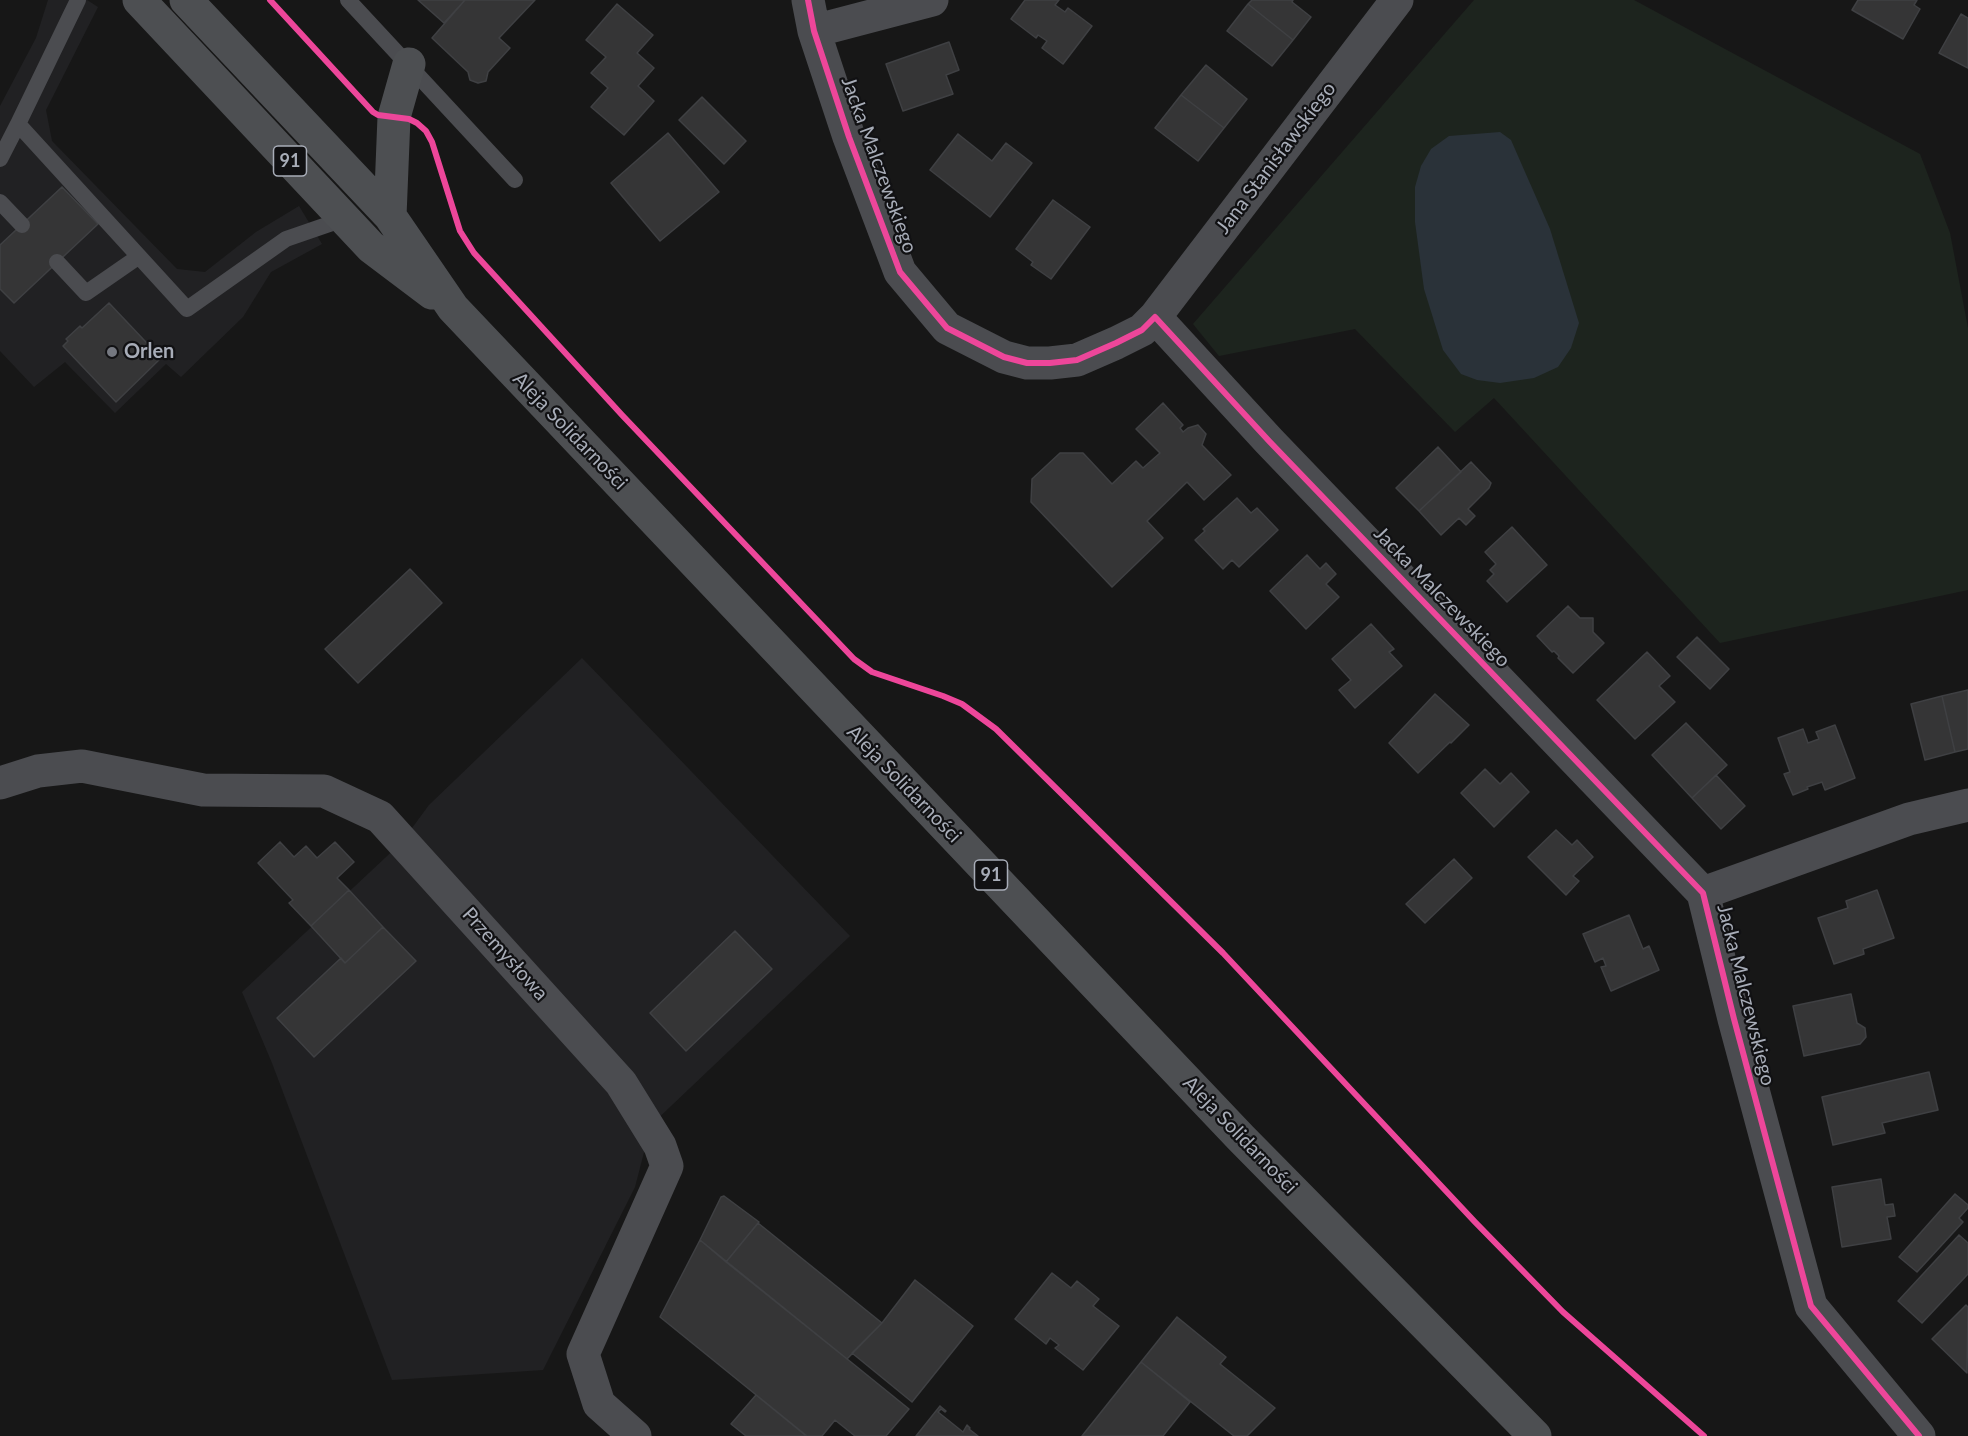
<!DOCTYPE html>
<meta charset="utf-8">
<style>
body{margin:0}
canvas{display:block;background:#171717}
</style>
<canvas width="1968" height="1436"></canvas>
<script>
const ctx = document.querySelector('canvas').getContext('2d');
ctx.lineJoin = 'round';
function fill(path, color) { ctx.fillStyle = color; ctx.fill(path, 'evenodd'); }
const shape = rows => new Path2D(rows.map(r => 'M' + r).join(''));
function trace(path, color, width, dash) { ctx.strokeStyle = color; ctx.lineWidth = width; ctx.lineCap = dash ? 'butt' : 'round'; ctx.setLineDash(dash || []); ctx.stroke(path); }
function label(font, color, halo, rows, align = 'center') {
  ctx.font = font + ' Lato,sans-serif'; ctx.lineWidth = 4.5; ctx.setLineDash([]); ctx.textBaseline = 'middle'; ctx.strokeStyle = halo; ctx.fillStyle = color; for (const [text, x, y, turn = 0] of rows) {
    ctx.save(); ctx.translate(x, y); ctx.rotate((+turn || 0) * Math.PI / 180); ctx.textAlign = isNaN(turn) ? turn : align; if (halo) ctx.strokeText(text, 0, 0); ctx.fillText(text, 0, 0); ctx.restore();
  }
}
const built = shape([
 [48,0,87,0,98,7,46,110,52,141,177,269,205,272,256,232,299,206,322,244,271,272,243,317,181,377,166,364,115,413,65,362,34,387,0,351,0,106,36,38],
 [582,658,850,936,651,1125,635,1187,543,1370,392,1380,272,1063,242,992,401,843,429,805]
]);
const green = shape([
 [1474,0,1634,0,1920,154,1950,233,1968,328,1968,590,1720,643,1494,398,1455,432,1355,329,1219,356,1193,324]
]);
const water = shape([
 [1500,132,1511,140,1550,229,1579,323,1571,348,1558,367,1534,378,1500,383,1477,380,1461,374,1443,350,1424,289,1415,222,1415,187,1421,166,1431,149,1449,136]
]);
const building = shape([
 [418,0,465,0,444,23,418,0],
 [465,0,535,0,499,38,510,48,488,72,486,81,478,83,470,80,468,72,432,38,465,0],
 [1025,0,1059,0,1055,5,1065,12,1068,8,1092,26,1063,64,1042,48,1047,41,1038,35,1036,38,1011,19,1025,0],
 [1252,0,1293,0,1292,2,1311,17,1293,40,1248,4,1252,0],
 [1858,0,1917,0,1914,5,1920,9,1903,39,1852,10,1858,0],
 [617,4,653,35,637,53,654,68,638,86,654,101,624,135,591,107,608,88,591,73,606,57,586,40,617,4],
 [1248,4,1293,40,1272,66,1227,31,1248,4],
 [1961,14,1968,18,1968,68,1939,53,1961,14],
 [949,42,959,70,946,75,953,94,903,111,886,64,949,42],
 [1206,65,1247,99,1224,128,1181,95,1206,65],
 [1181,95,1224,128,1198,161,1155,128,1181,95],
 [702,97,746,141,724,164,679,120,702,97],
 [668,133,719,192,660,241,611,183,668,133],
 [958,134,992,161,1006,143,1032,163,990,217,930,170,958,134],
 [62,187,98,224,14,303,0,289,0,245,62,187],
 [1053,200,1090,227,1051,279,1031,265,1033,262,1016,249,1053,200],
 [109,303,161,358,116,402,63,346,68,341,66,339,80,326,82,328,109,303],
 [1163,403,1183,425,1180,428,1183,432,1188,428,1198,425,1206,434,1202,445,1231,475,1204,500,1187,482,1147,521,1163,538,1112,587,1031,502,1032,479,1060,453,1083,453,1112,484,1136,461,1143,468,1160,453,1136,429,1163,403],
 [1438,447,1461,472,1419,511,1396,488,1438,447],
 [1471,462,1491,483,1489,488,1468,509,1475,516,1466,525,1459,518,1441,535,1419,511,1471,462],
 [1237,498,1251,513,1257,508,1278,530,1239,567,1232,560,1223,569,1195,540,1205,531,1203,529,1237,498],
 [1512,527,1547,565,1507,602,1487,581,1494,574,1490,570,1496,564,1485,552,1512,527],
 [1307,555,1320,569,1326,563,1336,574,1326,584,1339,597,1306,629,1270,591,1307,555],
 [410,569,442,603,358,683,325,649,410,569],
 [1568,606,1580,618,1593,618,1593,632,1604,643,1573,673,1558,658,1559,656,1554,651,1552,652,1537,636,1568,606],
 [1371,624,1394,649,1389,652,1402,666,1355,708,1339,690,1351,680,1332,659,1371,624],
 [1697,637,1729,669,1710,689,1677,657,1697,637],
 [1647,652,1670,676,1659,686,1675,702,1635,739,1597,700,1647,652],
 [1968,690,1968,749,1955,752,1942,696,1968,690],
 [1435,694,1469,725,1451,743,1450,742,1418,773,1389,743,1435,694],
 [1942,696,1955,752,1925,760,1911,704,1942,696],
 [1686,723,1727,765,1692,798,1652,755,1686,723],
 [1835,725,1855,778,1825,790,1822,782,1807,787,1808,789,1793,795,1784,774,1790,772,1778,738,1803,729,1808,743,1819,739,1816,732,1835,725],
 [1485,769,1500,784,1511,773,1529,792,1494,827,1461,793,1485,769],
 [1716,775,1745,806,1721,829,1692,798,1716,775],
 [1556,830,1572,845,1577,840,1593,857,1573,876,1579,881,1566,895,1528,857,1556,830],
 [280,842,294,857,306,846,317,858,335,842,354,862,337,878,349,890,311,926,289,903,293,900,258,863,280,842],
 [1454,859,1472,878,1425,923,1406,904,1454,859],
 [349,890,383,927,345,963,311,926,349,890],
 [1877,890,1894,938,1863,949,1864,954,1834,964,1818,918,1848,908,1846,901,1877,890],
 [1629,915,1643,949,1649,946,1659,970,1611,991,1601,967,1606,966,1603,958,1595,962,1583,934,1629,915],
 [383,927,416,961,314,1057,277,1018,341,958,345,963,383,927],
 [735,931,772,969,686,1051,650,1013,735,931],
 [1851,994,1857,1023,1865,1028,1866,1037,1860,1044,1804,1056,1793,1006,1851,994],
 [1929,1072,1938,1110,1882,1123,1885,1133,1833,1145,1822,1097,1929,1072],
 [1881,1179,1885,1205,1893,1204,1895,1216,1887,1217,1891,1239,1842,1247,1832,1187,1881,1179],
 [1955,1194,1968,1205,1968,1208,1959,1218,1963,1222,1917,1272,1899,1257,1955,1194],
 [724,1196,759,1222,726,1262,700,1240,721,1197,724,1196],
 [758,1223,882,1323,847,1359,726,1262,758,1223],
 [1959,1235,1968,1243,1968,1274,1922,1323,1898,1301,1959,1235],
 [700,1240,909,1409,886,1436,855,1436,835,1420,822,1436,807,1436,660,1317,700,1240],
 [1052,1273,1071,1288,1077,1281,1099,1299,1093,1306,1119,1326,1083,1370,1055,1348,1059,1345,1050,1338,1046,1344,1015,1319,1052,1273],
 [915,1280,973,1326,912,1402,852,1353,882,1323,915,1280],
 [1966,1305,1968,1307,1967,1373,1932,1339,1966,1305],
 [1177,1317,1226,1357,1220,1364,1275,1408,1247,1436,1234,1436,1141,1362,1177,1317],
 [1141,1362,1190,1402,1163,1436,1082,1436,1141,1362],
 [756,1395,805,1435,805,1436,746,1436,731,1424,756,1395],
 [940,1406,946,1411,945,1412,941,1409,938,1412,963,1432,967,1425,970,1428,969,1429,978,1436,916,1436,940,1406]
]);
const lane = shape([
 [78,0,18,124,187,309,286,239,344,219],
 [348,0,515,180],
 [0,159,18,124],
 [0,202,22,225],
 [57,262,86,293,138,257]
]);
const street = shape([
 [808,0,814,31,849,137,900,272,947,328,1004,357,1027,363,1050,363,1077,360,1116,343,1142,330,1155,317,1269,441,1703,893,1734,1019,1811,1306,1919,1436],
 [814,31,932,0],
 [1155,317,1397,0],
 [0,783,38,771,82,766,203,790,324,791,380,817,621,1083,660,1146,667,1166,583,1354,599,1404,635,1436],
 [1703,893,1909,819,1968,805]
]);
const primary = shape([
 [139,0,371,247,432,293],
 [186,0,390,216,453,308,1241,1138,1535,1436],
 [390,216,394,117,409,64]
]);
const cycleway = shape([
 [270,0,373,112,378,115,409,119,417,123,426,131,432,142,460,231,474,253,622,415,854,659,872,672,943,696,962,704,996,729,1223,953,1475,1222,1563,1312,1704,1436],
 [808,0,814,31,849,137,900,272,947,328,1004,357,1027,363,1050,363,1077,360,1116,343,1142,330,1155,317,1269,441,1703,893,1734,1019,1811,1306,1919,1436]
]);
const markers = [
 [112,352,6,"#757880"]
];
const shields = [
 [290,161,33],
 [991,875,33]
];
const shieldNames = [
 ["91",290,161],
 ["91",991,875]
];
const streetNames = [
 ["Jana Stanisławskiego",1276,158,-53],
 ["Jacka Malczewskiego",879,165,70],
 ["Aleja Solidarności",570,431,46],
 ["Jacka Malczewskiego",1442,597,46],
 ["Aleja Solidarności",904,784,46],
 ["Przemysłowa",505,954,48],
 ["Jacka Malczewskiego",1746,995,76],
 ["Aleja Solidarności",1240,1135,46]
];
const poiNames = [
 ["Orlen",124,352]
];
fill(built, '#212123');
fill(green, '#1d241e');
fill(water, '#2a3239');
fill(building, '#353536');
trace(building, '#3f4043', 1.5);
trace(lane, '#4b4c50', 16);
trace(street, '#4b4c50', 33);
trace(primary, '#4d4f52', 33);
trace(cycleway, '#ed469a', 6);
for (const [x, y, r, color] of markers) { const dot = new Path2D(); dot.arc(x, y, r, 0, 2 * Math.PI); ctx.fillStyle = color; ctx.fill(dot); trace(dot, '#111113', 2); }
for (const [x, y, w] of shields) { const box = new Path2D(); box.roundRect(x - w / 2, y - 15, w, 30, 4.5); ctx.fillStyle = '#111113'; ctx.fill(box); trace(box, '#a8adb8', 1.5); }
label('bold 18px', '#a8adb8', null, shieldNames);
label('20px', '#a8adb8', '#111113', streetNames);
label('bold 20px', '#a8adb8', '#111113', poiNames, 'left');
</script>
